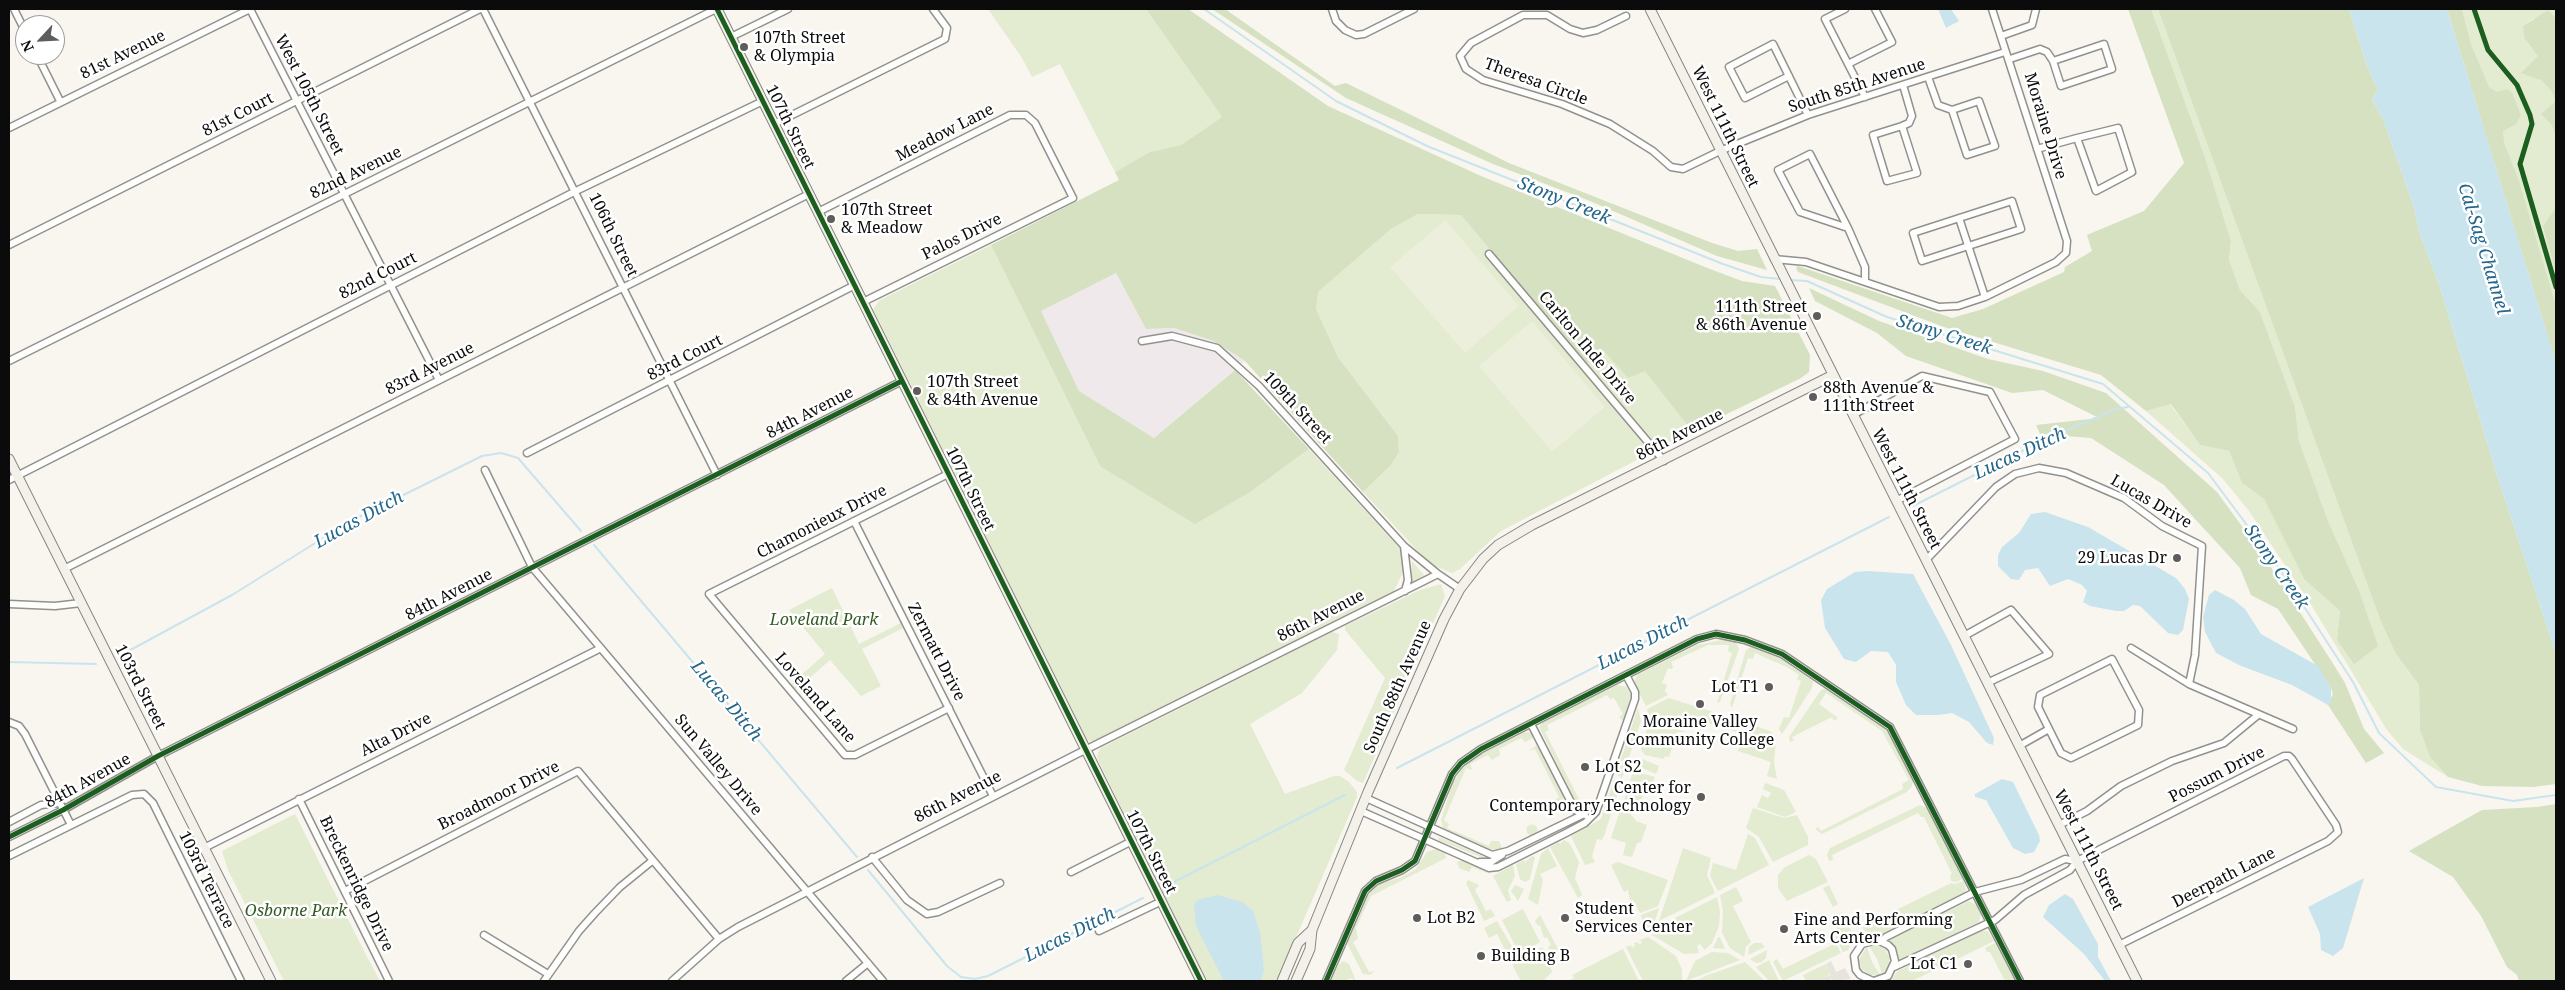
<!DOCTYPE html>
<style>
body{margin:0}
#map{position:relative;width:2565px;height:990px;overflow:hidden;background:#f8f6ef;font-family:"Noto Serif",serif}
canvas{display:block}
.frame{position:absolute;inset:0;border:10px solid #0b0b0b;pointer-events:none}
.north{position:absolute;left:15px;top:15px;width:50px;height:50px;box-sizing:border-box;background:#fff;border:1px solid #9d9d9d;border-radius:50%;rotate:245deg;font-size:14px;font-weight:700;line-height:20px;text-align:center;color:#0b0b0b}
.north::after{content:'';display:block;margin:auto;width:18px;height:22px;background:#5e5d5b;clip-path:polygon(50% 0,100% 100%,50% 72%,0 100%)}
</style>
<div id="map">
<canvas width="2565" height="990"></canvas>
<div class="frame"></div>
<div class="north">N</div>
</div>
<script>
const ctx = document.querySelector('canvas').getContext('2d');
ctx.lineJoin = 'round';
function fill(path, color) { ctx.fillStyle = color; ctx.fill(path, 'evenodd'); }
const shape = rows => new Path2D(rows.map(r => 'M' + r).join(''));
function trace(path, color, width, dash) { ctx.strokeStyle = color; ctx.lineWidth = width; ctx.lineCap = dash ? 'butt' : 'round'; ctx.setLineDash(dash || []); ctx.stroke(path); }
function label(font, color, halo, rows, align = 'center') {
  ctx.font = font + ' "Noto Serif",serif'; ctx.lineWidth = 5; ctx.setLineDash([]); ctx.textBaseline = 'middle'; ctx.strokeStyle = halo; ctx.fillStyle = color; for (const [text, x, y, turn = 0] of rows) {
    ctx.save(); ctx.translate(x, y); ctx.rotate((+turn || 0) * Math.PI / 180); ctx.textAlign = isNaN(turn) ? turn : align; if (halo) ctx.strokeText(text, 0, 0); ctx.fillText(text, 0, 0); ctx.restore();
  }
}
const industrial = shape([
 [1116,273,1146,329,1174,328,1215,341,1245,361,1154,438,1079,391,1041,311]
]);
const green = shape([
 [988,9,1146,9,1222,117,1181,145,1150,152,1115,172,1060,64,1032,77,1022,58],
 [2151,9,2158,9,2381,622,2396,654,2419,685,2420,730,2430,757,2448,777,2403,749,2387,730,2312,606,2249,511,2223,479,2146,411,2170,404,2200,445,2229,451,2242,483,2264,499,2304,579,2340,611,2337,640,2358,588,2328,521,2299,441,2295,407,2260,312,2240,290,2229,260,2231,241,2205,157],
 [2462,9,2556,9,2556,24,2555,18,2534,18,2523,26,2524,38,2533,50,2556,37,2556,363,2471,87,2485,79,2471,44],
 [1418,214,1461,215,1586,364,1605,351,1628,378,1645,370,1692,431,1501,531,1460,569,1452,573,1430,564,1363,492,1391,465,1399,452,1398,436,1338,357,1316,309,1318,292,1391,229],
 [991,245,1100,466,1250,492,1309,449,1401,550,1403,572,1394,591,1096,743,1087,740,873,309,880,300],
 [1412,561,1424,575,1413,584,1410,584],
 [1441,584,1445,596,1363,783,1357,781,1344,770,1385,678,1345,630,1345,626,1420,590],
 [832,588,859,644,901,623,903,628,862,649,881,686,861,696,830,660,796,690,791,684,825,654,789,610],
 [1332,632,1339,634,1337,650,1302,693,1250,724,1285,794,1334,776,1340,776,1349,782,1357,792,1357,797,1277,981,1206,981,1097,758,1098,753,1101,748],
 [1722,640,1736,642,1739,649,1720,702,1717,703,1732,653,1728,651,1729,645,1708,645,1671,662,1673,667,1672,669,1668,668,1662,683,1667,685,1665,691,1668,695,1646,706,1634,683,1637,675,1697,645],
 [1751,647,1781,659,1813,681,1812,688,1782,734,1779,729,1784,717,1789,718,1801,681,1797,679,1799,675,1787,667,1755,653,1753,659,1748,658,1732,708,1730,704,1746,650],
 [1617,685,1627,687,1631,695,1623,721,1619,717,1623,714,1614,698,1610,699,1607,695,1547,725,1549,730,1545,732,1582,805,1586,803,1587,805,1586,808,1581,808,1577,805,1539,727,1543,722],
 [1827,688,1884,728,1894,741,1913,782,1911,788,1905,793,1822,834,1815,829,1818,827,1821,831,1903,789,1902,784,1909,780,1882,731,1826,693,1819,704,1838,718,1834,721,1832,717,1792,737,1794,741,1790,742,1789,737,1821,690],
 [1669,698,1723,715,1721,727,1692,718,1686,730,1650,718,1647,709],
 [1638,708,1641,721,1622,778,1616,774],
 [1732,718,1770,731,1774,735,1776,740,1774,762,1777,779,1767,776,1771,762,1738,751,1743,734,1727,729],
 [1649,720,1686,732,1677,732,1669,757,1665,756,1664,759,1645,755,1641,750],
 [1525,732,1531,733,1533,738,1525,742,1521,738,1499,749,1500,755,1492,760,1488,755,1470,764,1472,770,1466,768,1444,820,1449,824,1447,828,1489,846,1491,841,1499,841,1503,850,1488,849,1444,830,1441,820,1453,782,1462,769,1477,756],
 [1536,746,1541,749,1564,795,1563,801,1557,804,1553,801,1559,797,1535,749,1528,751],
 [1642,759,1659,766,1656,774,1635,765,1639,760],
 [1633,771,1655,777,1652,785,1630,781],
 [1617,779,1622,780,1604,836,1602,840,1597,839,1592,856,1595,862,1585,865,1571,836,1601,819,1614,780],
 [1629,783,1643,785,1645,788,1638,810,1628,807,1624,801],
 [1765,783,1784,790,1796,812,1785,817,1757,807,1762,795,1768,798,1771,793,1763,789],
 [1920,805,1927,808,1931,813,1963,879,1956,882,1951,881,1950,875,1952,874,1924,817,1921,817,1918,813,1832,855,1833,860,1829,861,1827,855,1830,848],
 [1753,808,1784,818,1797,815,1808,837,1808,845,1773,862,1759,837,1746,828],
 [1620,811,1630,813,1636,821,1647,825,1641,842,1637,843,1632,857,1623,855,1626,843,1611,838],
 [295,814,365,953,380,981,284,981,228,870,222,851],
 '1526.5 830a5.5 5.5 0 1 1 11 0a5.5 5.5 0 1 1-11 0Z',
 [1748,834,1755,838,1769,865,1718,891,1710,876,1713,863,1736,870],
 [1439,837,1485,857,1486,859,1438,840],
 [1564,840,1570,844,1579,862,1575,878,1582,895,1578,898,1550,847,1559,842,1560,844],
 [1548,848,1557,866,1540,874,1543,880,1538,905,1528,899,1541,854],
 [1683,848,1711,858,1707,875,1715,893,1659,921],
 [1436,849,1445,853,1446,858,1371,896,1356,928,1358,939,1353,942,1369,972,1375,971,1370,975,1363,974,1347,943,1368,895,1379,884,1399,878,1415,870,1427,852],
 [1809,855,1816,859,1828,882,1787,901,1778,888,1778,875,1785,867],
 [1532,856,1535,857,1530,879,1525,882,1520,879,1516,864,1524,860,1525,862],
 [1462,860,1488,870,1490,874,1472,867,1469,872,1459,868,1457,862],
 [1618,862,1668,880,1658,906,1640,913,1633,900,1630,901,1628,890,1624,892,1611,865],
 [1513,865,1515,876,1508,890,1511,900,1507,902,1493,876],
 [1468,880,1479,885,1475,890,1486,911,1491,909,1495,916,1484,921,1466,883],
 [1964,881,1966,890,1962,895,1880,935,1869,936,1862,927,1951,883,1955,884],
 [1515,885,1524,889,1518,901,1511,891],
 [1829,885,1838,904,1833,907,1823,888],
 [1736,887,1743,901,1733,906,1751,942,1746,947,1744,957,1730,948,1722,933,1723,911,1720,895],
 [1717,897,1720,912,1719,926,1712,943,1705,950,1700,944,1697,946,1699,953,1684,954,1652,935,1653,929],
 [1969,901,1976,905,1981,914,1979,922,1899,960,1896,948,1889,940,1891,938],
 [1659,908,1654,924,1645,929,1641,915],
 [1523,909,1540,942,1530,948,1528,946,1524,948,1525,950,1519,953,1502,920],
 [1842,912,1855,938,1848,950,1843,952,1834,934,1837,931,1836,928,1839,925,1835,916],
 [1540,915,1559,951,1552,955,1548,947,1551,945,1547,937,1544,938,1540,925,1538,926,1535,921],
 [1497,921,1515,952,1509,957,1497,934,1489,938,1484,928],
 [1980,931,1988,931,1994,941,1912,981,1890,981,1898,971],
 [1831,933,1841,953,1783,981,1773,962,1777,959,1783,969,1832,945,1827,935],
 [1648,937,1676,956,1682,970,1682,981,1643,981,1626,947,1631,945,1632,948,1635,946,1634,943,1637,942,1639,944,1642,943,1640,940],
 [1718,937,1720,937,1725,949,1713,948],
 [1754,943,1761,943,1765,947,1748,955,1749,947],
 [1995,943,2015,981,2005,981,1990,952,1987,952,1985,948],
 [1876,945,1885,949,1890,958,1888,968,1882,974,1877,959,1869,946],
 [1867,947,1872,962,1880,975,1870,975,1861,969,1859,959],
 [1540,948,1543,948,1548,957,1552,972,1543,981,1521,981,1513,966,1515,961],
 [1623,949,1639,981,1569,981,1574,978,1572,975],
 [1767,950,1766,958,1762,962,1756,963,1750,959],
 [1712,952,1728,953,1740,960,1686,981,1695,961],
 [1769,960,1779,981,1769,981,1756,967],
 [1343,961,1349,964,1356,981,1351,978,1345,981,1331,981,1338,965],
 [1745,962,1765,981,1695,981,1708,975],
 [1826,964,1831,974,1817,981,1806,981,1803,975]
]);
const forest = shape([
 [1146,9,1188,9,1328,106,1481,176,1710,269,1742,281,1775,286,1810,355,1809,372,1801,378,1692,431,1645,371,1628,378,1604,351,1586,364,1461,215,1418,214,1391,229,1318,292,1316,309,1338,357,1398,436,1399,452,1391,465,1363,492,1245,361,1214,341,1174,328,1146,329,1116,273,1041,311,1079,391,1154,438,1235,370,1309,449,1250,492,1195,524,1100,466,991,245,1119,180,1115,172,1150,152,1181,145,1222,117],
 [1212,9,1225,9,1335,86,1346,83,1509,163,1712,243,1738,251,1757,249,1767,270,1717,256,1590,201,1493,164,1346,98],
 [2128,9,2151,9,2205,157,2231,241,2229,260,2240,290,2260,312,2295,407,2299,441,2328,521,2358,588,2378,646,2354,664,2337,640,2340,611,2304,579,2264,499,2242,483,2229,451,2200,445,2171,404,2146,411,2101,375,1944,327,1798,272,1796,268,1798,266,1952,318,1983,309,2064,272,2065,267,2092,251,2087,235,2144,211,2184,163],
 [2158,9,2349,9,2367,66,2378,90,2372,99,2383,119,2413,204,2420,234,2440,287,2496,472,2556,654,2556,784,2533,787,2482,786,2448,777,2430,757,2420,730,2419,685,2396,654,2381,622],
 [2447,9,2462,9,2471,44,2489,87,2497,92,2507,89,2512,93,2521,115,2516,124,2503,131,2504,143,2519,181,2556,306,2556,363],
 [2548,10,2555,18,2556,24,2556,137,2552,125,2541,114,2556,101,2551,90,2541,80,2521,73,2538,56,2524,38,2523,26],
 [2556,208,2556,272,2543,226],
 [1809,288,1879,321,1988,359,2043,371,2106,393,2217,492,2265,558,2332,662,2345,683,2364,729,2384,753,2366,763,2328,705,2333,694,2331,688,2278,609,2251,595,2240,568,2164,485,2091,438,2040,434,2036,425,2099,418,2043,390,2012,393,1906,356,1877,333,1815,301],
 [2556,804,2556,981,2519,981,2517,975,2507,967,2481,916,2453,877,2409,851,2482,810,2537,807]
]);
const pitch = shape([
 [1445,220,1519,306,1465,353,1390,267],
 [1532,321,1605,407,1552,452,1479,366]
]);
const plaza = shape([
 [1831,961,1836,972,1845,968,1851,979,1834,981,1832,979,1827,981,1813,981,1831,975,1826,964]
]);
const water = shape([
 [1938,9,1951,9,1959,21,1946,28],
 [2349,9,2447,9,2556,363,2556,654,2496,472,2440,287,2420,234,2413,204,2383,119,2372,99,2378,90,2367,66],
 [2045,512,2088,527,2176,578,2185,589,2189,599,2183,630,2178,635,2168,633,2140,606,2133,605,2124,611,2116,611,2090,606,2083,602,2087,591,2082,585,2068,579,2050,586,2038,568,2025,570,2019,580,2011,579,1998,566,1998,555,2002,547,2019,533,2031,514],
 [1868,571,1913,574,1950,643,1994,738,1993,745,1987,743,1969,722,1952,713,1938,715,1916,715,1906,705,1896,682,1896,665,1888,652,1871,651,1856,662,1844,659,1825,628,1821,600,1827,589,1855,572],
 [2215,590,2234,600,2245,609,2261,634,2318,666,2331,688,2331,702,2328,705,2292,685,2241,666,2216,653,2205,632,2203,617,2209,595],
 [2002,779,2013,782,2039,835,2040,841,2034,852,2025,854,2013,848,1986,800,1975,797,1975,794],
 [2364,878,2343,948,2333,956,2321,950,2320,934,2308,907],
 [2065,894,2073,899,2098,944,2098,957,2111,981,2105,981,2084,954,2043,917,2049,905],
 [1218,895,1242,902,1253,911,1260,932,1264,970,1261,981,1224,981,1196,926,1194,906,1197,900]
]);
const stream = shape([
 [1204,9,1336,101,1427,146,1723,264,1761,277,1780,279],
 [1790,280,1807,281,1887,317,2103,384,2208,473,2279,568,2353,682,2379,733,2436,787,2513,801,2556,795],
 [1913,506,2042,441,2116,409,2128,407],
 [594,545,857,857],
 [123,654,232,595,349,522,482,456,501,453,518,458,581,531],
 [9,662,96,664],
 [1397,768,1889,517],
 [868,870,947,966,961,977,975,979,988,976,1143,898],
 [1168,885,1345,795]
]);
const street = shape([
 [14,9,25,31],
 [483,9,717,475],
 [1332,9,1336,21,1345,30,1356,35,1364,34,1414,9],
 [1845,9,1825,19,1865,97],
 [1626,16,1597,30,1583,33,1570,29,1547,15,1523,15,1471,43,1460,56,1466,69,1483,80,1562,104,1610,124,1653,151,1671,167,1683,169,1720,151,1808,115,2005,52],
 [2001,36,2032,25,2036,9],
 [731,37,788,9],
 [37,55,60,101],
 [2010,59,2040,49,2047,52,2053,61,2104,44,2112,69,2061,86,2053,61],
 [1848,64,1892,42,1875,9],
 [1789,76,1745,98,1729,67,1773,44,1808,115],
 [1928,77,1938,105,1952,110,1967,155,1995,146,1979,101,1952,110],
 [774,124,945,39,947,28,933,9],
 [1902,126,1873,135,1887,181,1917,173,1902,126,1909,123,1912,116,1903,85],
 [9,128,250,9,439,380],
 [2037,149,2077,138,2118,128,2132,172,2096,191,2077,138],
 [2012,201,2021,229,1922,261,1913,233,2012,201],
 [818,212,1010,115,1026,115,1035,123,1073,198,863,302],
 [1959,218,1985,297],
 [1848,228,1810,154,1778,170,1800,212,1848,228,1865,267,1865,280],
 [9,245,480,9],
 [1489,254,1664,461],
 [1774,259,1806,262,1939,307,1958,306,1985,297,2056,262,2066,253,2067,241,1992,9],
 [1142,341,1172,336,1217,348,1259,386,1404,546,1438,574],
 [9,361,716,9],
 [1853,415,1922,376,1990,392,2015,439,1896,501],
 [527,453,855,285],
 [485,470,532,567,883,981],
 [948,474,709,594,845,755,855,755,949,708],
 [9,480,576,191,763,101],
 [854,521,993,796],
 [1404,546,1408,580,1405,591],
 [1926,560,1996,487,2015,474,2039,468,2066,473,2124,498,2162,526,2202,546,2195,655,2189,684],
 [64,569,809,194],
 [9,604,55,606,81,603],
 [1964,636,2011,610,2049,654,1987,683],
 [2131,648,2189,684,2293,729],
 [9,722,19,726,25,734,71,825],
 [1531,724,1575,810,1585,815],
 [2019,746,2049,729,2061,753,2071,758,2138,725,2139,710,2112,659,2040,695,2038,707,2049,729],
 [1366,798,1492,855,1508,851,1582,815],
 [299,799,389,981],
 [1361,811,1489,868,1498,867,1566,833,1585,823,1596,812,1635,699,1635,692,1626,675],
 [9,822,41,805,59,803],
 [2059,825,2087,811,2121,786,2172,761,2224,743,2258,715],
 [9,837,63,810,158,756,902,381],
 [204,848,601,648],
 [9,856,132,795,144,794,153,803,241,981],
 [872,857,907,900,927,914,938,912,1000,883],
 [2077,861,2284,756,2289,756,2292,759,2336,825,2338,832,2328,841,2119,945],
 [1480,862,1491,862,1502,855],
 [1071,872,1132,841],
 [345,891,578,771,719,939],
 [1099,931,1162,901],
 [484,935,548,974],
 [1882,941,1886,937,1975,892,2021,880,2065,859,2077,861],
 [1894,967,1995,920,2024,895,2070,870,2077,861],
 [544,981,579,931,595,913,620,887,652,861],
 [672,981,719,939,738,927,1075,755,1438,574,1460,589],
 [846,981,868,963],
 [1326,981,1365,891,1376,881,1402,870,1415,861,1452,774,1461,763,1481,749,1626,675,1697,639,1716,634,1745,640,1782,654,1890,727,2020,981],
 [1873,981,1860,975,1856,970,1854,956,1862,944,1877,940,1888,945,1892,949,1895,961,1888,976,1874,981]
]);
const secondary = shape([
 [717,9,1201,981],
 [1650,9,2137,981],
 [9,459,271,981],
 [1282,981,1298,943,1312,930],
 [1296,981,1310,949,1312,930,1368,792,1444,619,1460,589,1483,559,1498,545,1532,525,1833,375]
]);
const cycleway = shape([
 [717,9,1201,981],
 [2474,9,2488,50,2517,85,2530,115,2532,124,2520,164,2556,287],
 [9,837,63,810,158,756,902,381],
 [1326,981,1365,891,1376,881,1402,870,1415,861,1452,774,1461,763,1481,749,1626,675,1697,639,1716,634,1745,640,1782,654,1890,727,2020,981]
]);
const markers = [
 [744,47,5,"#5e5d5b"],
 [831,219,5,"#5e5d5b"],
 [1817,316,5,"#5e5d5b"],
 [917,391,5,"#5e5d5b"],
 [1813,397,5,"#5e5d5b"],
 [2177,558,5,"#5e5d5b"],
 [1769,687,5,"#5e5d5b"],
 [1700,704,5,"#5e5d5b"],
 [1585,767,5,"#5e5d5b"],
 [1701,797,5,"#5e5d5b"],
 [1417,918,5,"#5e5d5b"],
 [1565,918,5,"#5e5d5b"],
 [1784,929,5,"#5e5d5b"],
 [1481,956,5,"#5e5d5b"],
 [1968,964,5,"#5e5d5b"]
];
const poiNames = [
 ["107th Street",754,38],
 ["& Olympia",754,56],
 ["107th Street",841,210],
 ["& Meadow",841,228],
 ["111th Street",1807,307,"right"],
 ["& 86th Avenue",1807,325,"right"],
 ["107th Street",927,382],
 ["& 84th Avenue",927,400],
 ["88th Avenue &",1823,388],
 ["111th Street",1823,406],
 ["29 Lucas Dr",2167,558,"right"],
 ["Lot T1",1759,687,"right"],
 ["Moraine Valley",1700,722,"center"],
 ["Community College",1700,740,"center"],
 ["Lot S2",1595,767],
 ["Center for",1691,788,"right"],
 ["Contemporary Technology",1691,806,"right"],
 ["Student",1575,909],
 ["Services Center",1575,927],
 ["Lot B2",1427,918],
 ["Fine and Performing",1794,920],
 ["Arts Center",1794,938],
 ["Building B",1491,956],
 ["Lot C1",1958,964,"right"]
];
const streetNames = [
 ["81st Avenue",123,55,-26],
 ["Theresa Circle",1536,82,20],
 ["South 85th Avenue",1857,86,-18],
 ["West 105th Street",309,95,63],
 ["81st Court",238,115,-27],
 ["Moraine Drive",2045,126,73],
 ["107th Street",790,127,64],
 ["West 111th Street",1725,127,64],
 ["Meadow Lane",945,133,-27],
 ["82nd Avenue",356,173,-26],
 ["106th Street",613,235,64],
 ["Palos Drive",962,237,-26],
 ["82nd Court",378,276,-27],
 ["Carlton Ihde Drive",1587,348,50],
 ["83rd Court",685,358,-27],
 ["83rd Avenue",430,369,-27],
 ["109th Street",1297,408,47],
 ["84th Avenue",810,413,-27],
 ["86th Avenue",1680,435,-27],
 ["107th Street",970,489,64],
 ["West 111th Street",1906,489,63],
 ["Lucas Drive",2151,502,30],
 ["Chamonieux Drive",822,522,-27],
 ["84th Avenue",449,595,-27],
 ["86th Avenue",1321,616,-27],
 ["Zermatt Drive",936,652,63],
 ["103rd Street",140,687,63],
 ["South 88th Avenue",1398,687,-66],
 ["Loveland Lane",815,698,49],
 ["Alta Drive",396,735,-27],
 ["Sun Valley Drive",718,765,50],
 ["Possum Drive",2217,775,-27],
 ["84th Avenue",88,781,-29],
 ["Broadmoor Drive",499,796,-27],
 ["86th Avenue",958,797,-27],
 ["West 111th Street",2088,850,63],
 ["107th Street",1151,852,63],
 ["Deerpath Lane",2224,878,-27],
 ["103rd Terrace",206,880,64],
 ["Breckenridge Drive",356,884,64]
];
const parkNames = [
 ["Loveland Park",824,620],
 ["Osborne Park",296,911]
];
const waterNames = [
 ["Stony Creek",1564,201,22],
 ["Cal-Sag Channel",2483,249,73],
 ["Stony Creek",1944,335,17],
 ["Lucas Ditch",2020,454,-25],
 ["Lucas Ditch",359,520,-29],
 ["Stony Creek",2276,567,55],
 ["Lucas Ditch",1643,643,-27],
 ["Lucas Ditch",726,701,50],
 ["Lucas Ditch",1070,935,-27]
];
fill(industrial, '#efe9ec');
fill(green, '#e3ebd1');
fill(forest, '#d5e1c1');
fill(pitch, '#ecefdb');
fill(plaza, '#e7e4dc');
fill(water, '#cae4ee');
trace(stream, '#cae4ee', 2);
trace(street, '#92918e', 9);
trace(secondary, '#888784', 11);
trace(street, '#fefefd', 6);
trace(secondary, '#f3f1e9', 9);
trace(cycleway, '#1b5e20', 5);
for (const [x, y, r, color] of markers) { const dot = new Path2D(); dot.arc(x, y, r, 0, 2 * Math.PI); ctx.fillStyle = color; ctx.fill(dot); trace(dot, '#fff', 2); }
label('16px', '#0b0b0b', '#fff', poiNames, 'left');
label('16px', '#0b0b0b', '#fff', streetNames);
label('italic 16px', '#345924', '#fff', parkNames);
label('italic 18px', '#25678b', '#fff', waterNames);
</script>
